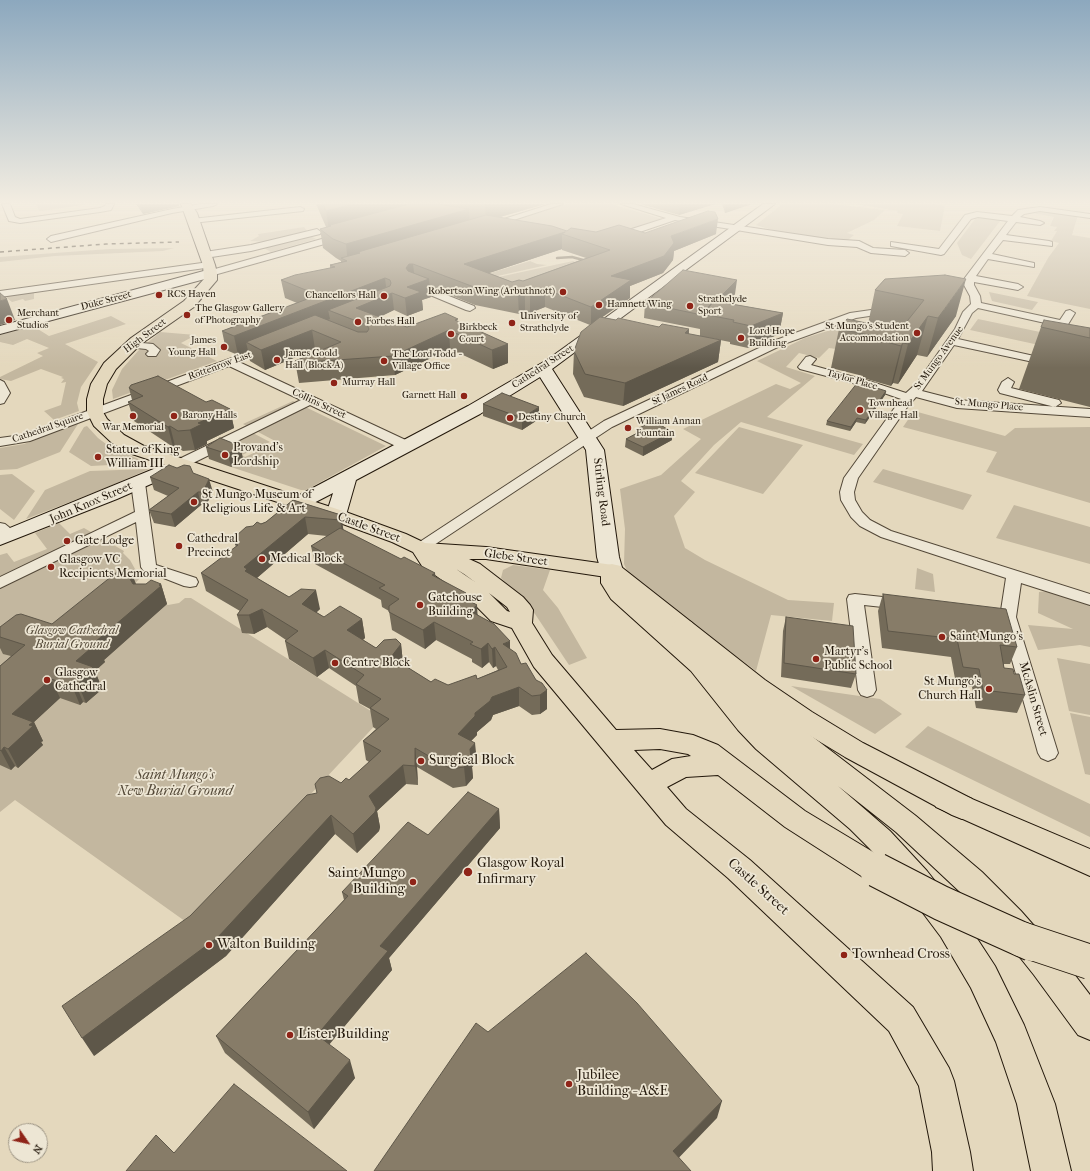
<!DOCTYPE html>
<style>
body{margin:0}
#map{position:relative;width:1090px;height:1171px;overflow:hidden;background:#e4d8bd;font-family:"IM FELL French Canon",serif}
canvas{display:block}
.north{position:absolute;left:8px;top:1123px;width:40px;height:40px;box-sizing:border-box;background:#ede6d4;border:1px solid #9c9484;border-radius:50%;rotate:124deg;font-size:11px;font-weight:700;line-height:16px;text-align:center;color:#23180b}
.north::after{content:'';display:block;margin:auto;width:14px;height:18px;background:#8f2418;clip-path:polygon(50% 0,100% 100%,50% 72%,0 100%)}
</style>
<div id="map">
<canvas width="1090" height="1171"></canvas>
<div class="north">N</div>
</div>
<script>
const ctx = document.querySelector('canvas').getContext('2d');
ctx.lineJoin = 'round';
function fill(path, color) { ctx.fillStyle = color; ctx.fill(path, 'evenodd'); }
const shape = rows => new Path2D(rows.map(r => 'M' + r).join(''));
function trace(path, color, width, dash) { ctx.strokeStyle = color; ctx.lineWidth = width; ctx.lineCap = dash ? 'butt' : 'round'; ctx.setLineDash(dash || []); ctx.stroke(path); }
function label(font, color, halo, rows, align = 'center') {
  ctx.font = font + ' "IM FELL French Canon",serif'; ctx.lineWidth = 3.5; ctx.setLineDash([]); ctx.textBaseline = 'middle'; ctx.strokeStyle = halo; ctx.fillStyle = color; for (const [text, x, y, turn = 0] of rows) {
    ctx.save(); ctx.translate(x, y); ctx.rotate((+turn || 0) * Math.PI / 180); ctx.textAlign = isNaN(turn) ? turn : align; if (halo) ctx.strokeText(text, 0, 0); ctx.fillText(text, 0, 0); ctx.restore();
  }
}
const green = shape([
 [36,204,89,204,43,211,39,211],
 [566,204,611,204,663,219,590,242,500,225],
 [782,204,833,204,885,210,874,220,847,233,854,235,848,240,840,243,778,232,756,225],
 [855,204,933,204,945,206,940,231,897,226,903,214,897,213,898,211],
 [1046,211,1078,215,1072,235,1090,238,1090,309,1027,296,1048,258,1059,243,1051,241,1057,231,1054,231,1057,227,1050,226,1054,217,1032,213],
 [983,216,1001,218,1001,220,971,259,962,255,957,243,975,219],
 [304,227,308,232,269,242,250,241,259,236,258,234],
 [309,235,316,239,271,252,262,247],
 [174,248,163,251,55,256,0,262,0,257,109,249],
 [530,261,537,264,547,265,493,277,487,274],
 [573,261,582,265,520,285,494,278],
 [34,291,34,299,25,301,23,299,12,302,3,295],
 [989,292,1038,302,1032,310,992,301],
 [111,316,126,324,65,344,98,362,81,387,77,403,79,411,54,420,44,411,61,405,66,382,61,383,64,379,61,378,63,377,41,369,11,381,0,379,0,377,43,356,37,353,49,348,27,339,13,345,0,342,0,335,33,326,49,336],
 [978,319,1045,333,1039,345,970,330],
 [850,324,843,350,829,348,819,358,799,353,786,367,815,376,767,417,863,444,854,455,741,422,714,445,681,481,695,492,674,516,685,548,705,560,788,600,834,603,832,621,771,615,756,671,650,592,628,573,624,564,625,529,620,489,661,475,701,439,683,429,776,384,790,389,801,383,757,361,805,338],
 [160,332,196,335,181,343,217,361,113,399,112,390,122,369,138,351],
 [293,401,386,446,306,490,301,490,231,467,243,459,223,450,232,441,251,432,270,442,242,455,245,457,277,442,243,424],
 [914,411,1005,436,1015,428,1090,427,1090,503,986,472,997,452,903,427],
 [75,424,78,424,60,452,17,469,0,470,0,448,24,444],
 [87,426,98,438,110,447,148,463,91,466,69,452,84,427],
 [739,427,803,445,763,494,695,473],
 [149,469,101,490,26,519,45,490,90,471],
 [883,469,972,495,963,510,873,482],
 [12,474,35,491,14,520,0,509,0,475],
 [1014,505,1090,527,1090,564,996,538],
 [59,523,70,534,84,528,124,551,123,553,130,560,140,578,127,592,168,605,179,603,185,598,191,598,382,718,189,924,15,800,0,812,0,555,7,553,14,562,47,549,35,533],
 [513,565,550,570,543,590,558,608,587,658,569,665,535,614,501,578,503,570],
 [917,568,933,574,935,592,915,589],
 [1057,590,1090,601,1090,647,1080,645,1038,650,1028,625,1073,629,1038,613,1039,592],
 [1057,658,1090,664,1090,715,1069,711],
 [791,686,880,699,902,714,875,734],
 [1070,713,1090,717,1090,775,1085,774],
 [928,726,1090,804,1090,837,905,747]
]);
const stream = shape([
 [557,258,572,257,587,261]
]);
const street = shape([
 [2,204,10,204,15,217,20,219,100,208,105,206,106,204,114,204,111,210,100,212,20,223,9,221,2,204],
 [201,204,217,204,213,206,172,213,51,242,47,239,51,236,172,209,201,204],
 [551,204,563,204,492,227,486,227,485,225,551,204],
 [621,204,633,204,680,217,828,239,859,241,873,248,905,250,909,253,905,256,871,253,857,247,828,245,675,220,616,240,612,237,613,235,666,218,621,204],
 [300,207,304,209,303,211,192,223,188,221,192,219,300,207],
 [1040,207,1090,214,1090,218,1040,211,1024,214,1020,217,1040,221,1044,223,1040,225,1016,222,1006,235,1049,241,1052,242,1052,246,1003,240,992,254,1034,263,1034,267,988,259,976,276,1018,284,1023,287,1018,290,974,282,974,285,980,296,981,303,1060,320,1066,311,1070,310,1075,313,1067,326,1063,327,978,308,972,313,958,339,1052,360,1058,363,1052,366,954,345,922,391,957,400,1090,409,1090,417,957,408,916,397,908,406,858,478,854,492,855,500,862,512,870,520,891,531,1090,594,1090,605,1021,583,1016,617,1058,753,1055,758,1048,761,1041,758,1038,753,1000,617,1006,578,881,537,860,526,851,517,841,500,840,492,844,478,901,399,864,386,800,369,798,367,806,357,810,356,816,359,811,365,872,382,906,393,917,383,955,329,963,312,971,304,970,296,964,285,964,279,1008,221,978,217,971,219,944,254,941,255,891,246,891,242,939,249,965,215,977,212,1012,216,1018,210,1040,207],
 [317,229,321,232,320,234,251,251,205,258,201,255,205,252,251,245,317,229],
 [343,233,346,234,346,238,214,275,208,275,206,273,208,271,343,233],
 [209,262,212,263,212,267,0,297,0,291,209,262],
 [414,282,474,306,475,308,470,311,466,310,411,287,409,285,411,283,414,282],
 [892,307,897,310,896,312,856,318,784,344,612,427,425,551,415,551,412,548,415,545,604,421,776,340,850,313,892,307],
 [131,342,153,344,160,350,156,356,148,356,146,354,149,351,146,349,127,347,126,345,131,342],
 [270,344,274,345,275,347,274,349,239,362,412,443,414,446,412,449,402,449,310,405,185,467,175,467,173,464,175,461,301,400,229,366,30,441,0,446,0,438,22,435,270,344],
 [1008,378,1014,382,1011,388,1059,400,1061,403,1055,407,1000,393,998,390,1002,382,1008,378],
 [0,380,4,382,10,393,4,403,0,404,0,380],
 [138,479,143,480,145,483,156,565,196,578,198,582,196,586,190,587,184,586,143,570,141,567,136,522,0,588,0,577,135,512,131,483,133,480,138,479],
 [0,523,5,524,15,532,17,535,15,538,5,538,0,534,0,523],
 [855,594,901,599,907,600,909,604,907,608,901,609,864,605,876,690,873,695,867,697,861,695,858,690,847,599,849,595,855,594]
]);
const secondary = shape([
 [763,204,775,204,552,369,604,450,619,557,623,571,620,576,612,578,604,576,601,571,597,557,586,450,540,377,480,414,356,480,346,515,343,519,336,521,329,519,326,515,333,493,306,507,299,509,292,507,289,503,292,499,468,406,547,360,763,204],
 [211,269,216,270,217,273,216,276,0,334,0,326,211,269],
 [178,459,185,461,187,465,185,469,117,499,0,545,0,532,178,459]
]);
const primary = shape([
 [181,204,191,204,197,213,215,265,217,273,217,280,194,307,141,344,116,369,107,384,103,399,103,412,107,419,124,435,144,446,343,511,406,534,425,543,486,547,620,566,765,680,812,712,863,743,972,799,976,807,972,815,962,819,952,815,845,757,794,726,747,692,606,577,486,559,469,559,480,564,523,597,530,605,533,610,532,623,552,655,616,730,660,729,693,735,718,745,805,811,888,861,892,870,888,879,877,883,866,879,785,827,718,775,686,777,667,787,686,809,750,860,913,1007,949,1068,954,1081,970,1152,973,1171,933,1171,932,1152,919,1086,889,1031,728,878,666,825,534,667,512,628,491,621,468,598,422,566,413,552,392,542,329,519,132,454,112,443,94,426,87,412,87,399,91,384,104,363,131,338,184,301,204,279,203,265,181,204],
 [456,569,464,574,475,582,456,569],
 [489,593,507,607,510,612,507,611,489,593],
 [660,749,688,754,691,756,672,759,652,770,634,750,660,749]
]);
const highway = shape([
 [612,564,620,566,623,571,623,583,627,589,672,627,675,622,683,619,691,622,766,701,916,816,982,872,1021,911,1058,953,1090,995,1090,1040,1078,1035,1034,975,999,931,960,892,896,832,838,786,890,831,927,871,963,917,995,966,1024,1025,1055,1104,1071,1171,1031,1171,1017,1104,996,1042,971,988,941,937,905,889,870,849,850,829,756,749,738,730,691,671,611,599,601,583,601,571,604,566,612,564],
 [946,788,1090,849,1090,876,936,807,932,799,936,791,946,788]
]);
const rail = shape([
 [0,252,106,244,179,242]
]);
const primaryBridge = shape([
 [877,870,941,903,1032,944]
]);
const highwayBridge = shape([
 [1021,939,1090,962]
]);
const wall = shape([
 [136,204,179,204,179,206,143,214],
 [316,204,545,204,500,217,567,231,596,232,716,234,674,251,673,260,663,273,630,286,630,298,602,317,616,320,659,327,689,329,689,334,721,340,718,362,623,406,584,397,573,374,574,351,590,325,545,307,530,313,525,311,519,314,475,305,430,287,431,297,422,300,423,310,407,316,394,310,380,317,407,327,458,322,508,344,508,363,493,369,450,349,395,375,299,383,295,361,320,351,315,349,265,370,250,361,248,351,238,355,226,350,222,331,297,303,285,298,281,280,330,268,330,265,341,262,341,261,336,258,323,248,320,229,326,227],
 [562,249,562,250,586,258,523,281,512,282,489,273],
 [640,204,715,204,679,215],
 [722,204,752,204,725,213],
 [885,279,956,316,927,357,917,355,898,384,893,383,891,386,863,378,863,376,831,368,839,329,868,324,875,290],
 [735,294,727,303,783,313,779,334,748,348,730,344,730,342,700,336,700,329,644,318,645,303],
 [1041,327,1090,328,1090,407,1019,389],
 [129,388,206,402,230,409,234,428,207,441,207,444,195,450,183,451,175,446,173,447,134,421,128,402,132,400],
 [886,391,885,395,865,424,856,422,850,431,826,425,827,421],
 [483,404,539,419,522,430,483,416],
 [639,428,672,432,672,440,643,456,625,447,626,439,639,432],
 [240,446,243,459,231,467,209,459,206,447],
 [193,473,213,492,206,505,201,505,175,527,154,523,149,510,168,496,154,490,150,477],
 [293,500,341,515,343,530,436,577,467,599,478,615,510,649,521,664,536,680,547,690,547,709,540,714,532,715,519,706,493,715,491,720,477,732,477,735,471,741,477,762,472,767,473,778,466,786,453,788,417,767,418,785,406,784,377,811,380,827,379,831,357,853,335,834,226,956,94,1056,190,916,317,793,349,780,369,762,366,760,363,741,376,729,373,727,370,709,359,703,356,686,329,668,317,677,289,659,285,641,286,640,267,627,254,634,242,633,237,615,240,611,206,591,201,573,236,547,234,541,236,539,236,536,253,526,266,522],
 [308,534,327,536,311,546,315,564,381,600,382,607,389,611,392,630,425,649,436,640,472,659,472,662,482,668,489,662,493,668,496,666,498,670,477,679,448,685,431,682,402,664,403,663,401,644,376,648,363,640,365,638,362,619,324,617,316,612,320,609,289,597,257,578],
 [132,574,136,584,161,584,167,604,104,660,105,662,95,671,101,686,100,687,101,690,86,703,83,702,80,705,60,698,34,722,43,741,41,742,43,745,18,768,15,766,11,770,0,765,0,666,11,656,3,654,0,648,0,627,52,624],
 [883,594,1017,647,1010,664,1004,664,1004,668,1014,674,1025,695,1017,713,976,708,972,687,956,684,951,657,882,648,878,611],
 [786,617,856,674,851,688,781,677,783,631],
 [499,809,500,828,389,958,392,970,329,1044,355,1078,314,1129,225,1053,216,1036,344,900,342,892,428,835]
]);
const shadedWall = shape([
 [140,204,179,204,179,206,143,214],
 [354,204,438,204,330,225,332,235,330,236,326,211],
 [485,204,545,204,486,221],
 [680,204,715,204,679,215],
 [726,204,752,204,725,213],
 [469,209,470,227,360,253,358,252,359,261,348,264,346,244],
 [718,219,716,234,674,251,673,260,663,273,630,286,630,298,591,325,591,307,611,276,671,236],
 [565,232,562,234,562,249,465,281,464,264],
 [409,264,413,264,415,281,406,268],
 [385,278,387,295,392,293,394,310,364,324,328,310,330,319,256,348,246,342,248,351,238,355,234,336],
 [429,279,431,297,422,300,423,310,407,316,405,298,407,287],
 [966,279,956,316,927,357,938,318],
 [737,280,735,294,713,316,702,314],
 [545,289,545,307,530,313,530,295],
 [525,293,525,311,519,314,518,296],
 [7,299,15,320,0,325,0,301],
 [783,313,779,334,748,348,751,326],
 [928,316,917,355,898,384,908,344],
 [689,329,687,351,685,333],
 [312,330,315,349,265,370,261,350],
 [449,330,450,349,395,375,393,356],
 [721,340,718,362,623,406,625,383],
 [903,343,893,383,891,386,901,346],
 [508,344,508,363,493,369,492,350],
 [886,391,885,395,865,424,866,420],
 [539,407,539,419,522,430,522,418],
 [230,409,234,428,207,441,207,444,195,450,190,430,198,423],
 [857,418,856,422,850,431,851,427],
 [170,426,175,446,173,447,168,427],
 [672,432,672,440,643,456,643,447],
 [240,446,243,459,231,467,228,454],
 [209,479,213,492,206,505,203,492],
 [198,492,201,505,175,527,171,514],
 [341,515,344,533,343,538,340,520],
 [305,517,308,534,251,583,244,567],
 [435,573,437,591,432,575],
 [132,574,139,593,130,579],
 [161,584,167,604,104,660,105,662,95,671,101,686,100,687,101,690,86,703,78,684,76,661,95,642],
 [316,590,320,609,306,623,302,604],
 [466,593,468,612,462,597],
 [477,605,478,623,470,611],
 [262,609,267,627,254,634,249,615],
 [362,619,365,638,350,648,347,630],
 [434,622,436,640,425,649,423,630],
 [510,641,510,660,503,644],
 [488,643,489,662,482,668,481,649],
 [401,644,403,663,394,675,391,657],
 [495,647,496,666,493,668,492,649],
 [325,650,329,668,317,677,313,658],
 [51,679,60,698,34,722,43,741,41,742,43,745,18,768,8,749,12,714],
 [75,683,83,702,80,705,72,686],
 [519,687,519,706,493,715,491,720,477,732,477,735,459,753,458,734,475,713,492,697],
 [547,690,547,709,540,714,540,695],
 [475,743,477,762,472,767,473,778,466,786,464,767,470,749],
 [4,747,15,766,11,770,1,751],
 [415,748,417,767,418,785,415,766],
 [403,765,406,784,377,811,380,827,379,831,357,853,353,834,369,796],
 [499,809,500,828,389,958,392,970,323,1052,317,1035,380,946],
 [331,815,335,834,226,956,94,1056,82,1038],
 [350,1060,355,1078,314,1129,308,1112],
 [722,1101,717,1118,670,1167,673,1151]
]);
const building = shape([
 [323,204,354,204,326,211,323,204],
 [409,204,438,204,469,209,346,244,333,239,320,229,331,226,330,225,409,204],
 [708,211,715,212,718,219,671,236,674,243,664,256,611,276,631,280,591,307,545,289,530,295,525,293,518,296,474,287,413,264,409,264,406,268,408,271,429,279,407,287,421,292,405,298,392,293,356,308,407,327,445,313,458,319,455,320,508,344,492,350,449,330,393,356,295,363,295,361,341,342,312,330,261,350,246,342,315,315,358,332,367,332,369,329,367,325,328,310,390,286,391,283,390,280,385,278,234,336,222,331,318,295,281,280,295,275,335,267,330,265,347,261,341,258,360,253,358,252,486,215,552,226,567,231,571,228,596,232,619,225,645,233,708,211],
 [565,232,562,234,610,250,523,281,519,280,512,282,464,264,565,232],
 [683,270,737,280,716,301,714,301,702,315,645,303,683,270],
 [945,275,966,279,938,318,928,316,908,344,903,343,901,346,872,338,874,336,839,329,847,319,900,330,924,300,875,290,885,279,945,275],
 [0,293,7,299,0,301,0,293],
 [714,301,783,313,751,326,733,322,734,320,702,314,714,301],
 [600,317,616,320,618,318,659,327,662,324,689,329,685,333,721,340,625,383,585,374,574,351,581,332,600,317],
 [1044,320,1090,328,1090,338,1041,327,1044,320],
 [158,376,206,402,212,400,230,409,198,423,202,424,190,430,178,431,170,426,168,427,128,402,143,396,129,388,131,385,158,376],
 [858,382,886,391,866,420,857,418,851,427,827,421,858,382],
 [502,393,539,407,522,418,483,404,502,393],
 [654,421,672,432,643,447,626,439,643,430,639,428,654,421],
 [220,438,240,446,228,454,206,447,220,438],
 [169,465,177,468,184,465,190,466,193,473,209,479,203,492,198,492,171,514,149,510,179,488,150,477,169,465],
 [293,500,341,515,340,520,305,517,244,567,247,569,245,571,289,597,301,589,316,590,302,604,324,617,340,606,362,619,347,630,376,648,384,640,396,639,401,644,391,657,431,682,435,679,448,685,476,675,477,679,507,667,495,647,492,649,488,643,481,649,470,644,473,642,434,622,423,630,389,612,389,606,399,599,379,588,385,585,311,546,340,528,401,559,404,557,435,573,432,575,466,593,462,597,477,605,470,611,494,624,510,641,503,644,516,653,521,664,526,663,536,680,542,683,547,690,540,695,532,696,519,687,492,697,490,701,475,713,475,716,458,734,475,743,470,749,471,759,464,767,451,769,415,748,415,766,403,765,369,796,376,808,375,812,353,834,331,815,218,937,82,1038,62,1006,190,916,307,795,317,793,315,784,320,778,329,776,341,783,346,778,349,780,381,751,363,741,389,719,370,708,381,699,356,684,364,675,325,650,313,658,285,641,298,631,262,609,249,615,237,615,248,600,201,573,238,545,235,544,238,542,234,541,238,537,236,536,246,527,253,526,257,522,261,524,266,522,293,500],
 [117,572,132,574,130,579,133,584,146,584,151,580,161,584,159,585,161,586,95,642,97,643,76,661,93,667,90,670,93,671,78,684,75,683,72,686,51,679,12,714,33,722,29,725,33,726,8,749,4,747,1,751,0,750,0,666,25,645,0,637,0,627,16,615,21,614,52,624,117,572],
 [883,594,1006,609,1017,647,1000,645,1004,668,1013,669,1014,674,1019,674,1025,695,983,690,979,669,963,667,957,639,888,631,883,594],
 [786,617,853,626,856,674,784,663,786,617],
 [468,792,499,809,380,946,388,951,317,1035,350,1060,308,1112,216,1036,332,913,348,896,342,892,408,822,428,835,468,792],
 [586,953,637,1003,722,1101,673,1151,691,1171,374,1171,476,1023,488,1032,586,953],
 [234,1084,347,1171,126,1171,156,1135,174,1153,234,1084]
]);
const markers = [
 [563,292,4,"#8f2418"],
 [159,295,4,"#8f2418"],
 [384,296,4,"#8f2418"],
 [599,305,4,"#8f2418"],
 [690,306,4,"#8f2418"],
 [187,315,4,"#8f2418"],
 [9,320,4,"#8f2418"],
 [358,322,4,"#8f2418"],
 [512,323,4,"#8f2418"],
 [917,333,4,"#8f2418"],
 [451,334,4,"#8f2418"],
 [741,338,4,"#8f2418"],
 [224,347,4,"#8f2418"],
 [277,360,4,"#8f2418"],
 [384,361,4,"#8f2418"],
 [334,383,4,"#8f2418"],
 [464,396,4,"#8f2418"],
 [860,410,4,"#8f2418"],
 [133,416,4,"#8f2418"],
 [174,416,4,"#8f2418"],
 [510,418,4,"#8f2418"],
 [628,428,4,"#8f2418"],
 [225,455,4,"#8f2418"],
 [98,457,4,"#8f2418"],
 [194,502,4,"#8f2418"],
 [67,541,4,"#8f2418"],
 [179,546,4,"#8f2418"],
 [262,559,4,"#8f2418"],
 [51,567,4,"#8f2418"],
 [420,605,4,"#8f2418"],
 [942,637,4,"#8f2418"],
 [816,659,4,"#8f2418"],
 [335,663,4,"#8f2418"],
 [47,680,4,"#8f2418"],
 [989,689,4,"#8f2418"],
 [421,761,4,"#8f2418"],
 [468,872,5,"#8f2418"],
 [413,882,4,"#8f2418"],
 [209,945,4,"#8f2418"],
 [844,955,4,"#8f2418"],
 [290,1035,4,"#8f2418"],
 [569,1084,4,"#8f2418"]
];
const farPoinames = [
 ["Robertson Wing (Arbuthnott)",555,292,"right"],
 ["RCS Haven",167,295],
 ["Chancellors Hall",376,296,"right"],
 ["Strathclyde",698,300],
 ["Sport",698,312],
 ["Hamnett Wing",607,305],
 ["The Glasgow Gallery",195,309],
 ["of Photography",195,321],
 ["Merchant",17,314],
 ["Studios",17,326],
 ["University of",520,317],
 ["Strathclyde",520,329],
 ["Forbes Hall",366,322],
 ["St Mungo's Student",909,327,"right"],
 ["Accommodation",909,339,"right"],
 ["Birkbeck",459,328],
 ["Court",459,340],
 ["Lord Hope",749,332],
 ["Building",749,344],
 ["James",216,341,"right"],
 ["Young Hall",216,353,"right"],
 ["James Goold",285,354],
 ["Hall (Block A)",285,366],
 ["The Lord Todd -",392,355],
 ["Village Office",392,367],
 ["Murray Hall",342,383],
 ["Garnett Hall",456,396,"right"],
 ["Townhead",868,404],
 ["Village Hall",868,416],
 ["Barony Halls",182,416],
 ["Destiny Church",518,418],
 ["William Annan",636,422],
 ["Fountain",636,434],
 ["War Memorial",133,428,"center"]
];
const farStreetnames = [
 ["Duke Street",106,301,-15],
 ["High Street",145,336,-37],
 ["St Mungo Avenue",939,358,-54],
 ["Rottenrow East",220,366,-20],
 ["Cathedral Street",543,367,-33],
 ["Taylor Place",852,380,16],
 ["St James Road",680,390,-25],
 ["Collins Street",319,404,25],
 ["St. Mungo Place",989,405,5],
 ["Cathedral Square",48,428,-19]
];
const poiNames = [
 ["Provand's",233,448],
 ["Lordship",233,462],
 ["Statue of King",106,450],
 ["William III",106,464],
 ["St Mungo Museum of",202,495],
 ["Religious Life & Art",202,509],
 ["Cathedral",187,539],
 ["Precinct",187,553],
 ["Gate Lodge",75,541],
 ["Medical Block",270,559],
 ["Glasgow VC",59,560],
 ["Recipients Memorial",59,574],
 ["Gatehouse",428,598],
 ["Building",428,612],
 ["Saint Mungo's",950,637],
 ["Martyr's",824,652],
 ["Public School",824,666],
 ["Centre Block",343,663],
 ["Glasgow",55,673],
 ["Cathedral",55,687],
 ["St Mungo's",981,682,"right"],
 ["Church Hall",981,696,"right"]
];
const streetNames = [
 ["Stirling Road",601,492,83],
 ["John Knox Street",91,503,-23],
 ["Castle Street",369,528,20],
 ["Glebe Street",516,558,8],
 ["McAslin Street",1033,699,74]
];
const parkNames = [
 ["Glasgow Cathedral",72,631],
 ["Burial Ground",72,645]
];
const nearPoinames = [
 ["Surgical Block",429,761],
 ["Glasgow Royal",477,864],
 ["Infirmary",477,880],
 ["Saint Mungo",405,874,"right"],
 ["Building",405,890,"right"],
 ["Walton Building",217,945],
 ["Townhead Cross",852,955],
 ["Lister Building",298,1035],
 ["Jubilee",577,1076],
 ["Building - A&E",577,1092]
];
const nearParknames = [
 ["Saint Mungo's",175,776],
 ["New Burial Ground",175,792]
];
const nearStreetnames = [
 ["Castle Street",758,887,42]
];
fill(green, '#c3b79f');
trace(stream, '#6f6451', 2.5);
trace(street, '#534838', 2);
trace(secondary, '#23180b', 2);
trace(primary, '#23180b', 2);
trace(highway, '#23180b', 2);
fill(street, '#ede6d4');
fill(secondary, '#ede6d4');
fill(primary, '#e4d8bd');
fill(highway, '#e4d8bd');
trace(rail, '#23180b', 1.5, [4, 4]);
trace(primaryBridge, '#23180b', 36, []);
trace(highwayBridge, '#23180b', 36, []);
trace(primaryBridge, '#e4d8bd', 34);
trace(highwayBridge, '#e4d8bd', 34);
fill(wall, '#746b59');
fill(shadedWall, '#5e5749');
fill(building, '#877c68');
trace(building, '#5e5749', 1);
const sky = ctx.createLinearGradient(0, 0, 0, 368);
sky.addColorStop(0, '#8ca8be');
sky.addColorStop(0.55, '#f3ede1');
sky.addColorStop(1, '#f3ede100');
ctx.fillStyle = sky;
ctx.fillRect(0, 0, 1090, 368);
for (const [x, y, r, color] of markers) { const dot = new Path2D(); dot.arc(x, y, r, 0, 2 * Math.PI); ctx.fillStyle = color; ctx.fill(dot); trace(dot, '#ede6d4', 1.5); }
label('10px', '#23180b', '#ede6d4', farPoinames, 'left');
label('10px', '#23180b', '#ede6d4', farStreetnames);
label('12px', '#23180b', '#ede6d4', poiNames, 'left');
label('12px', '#23180b', '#ede6d4', streetNames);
label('italic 12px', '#534837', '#ede6d4', parkNames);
label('14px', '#23180b', '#ede6d4', nearPoinames, 'left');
label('italic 14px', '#534837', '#ede6d4', nearParknames);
label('14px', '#23180b', '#ede6d4', nearStreetnames);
</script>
